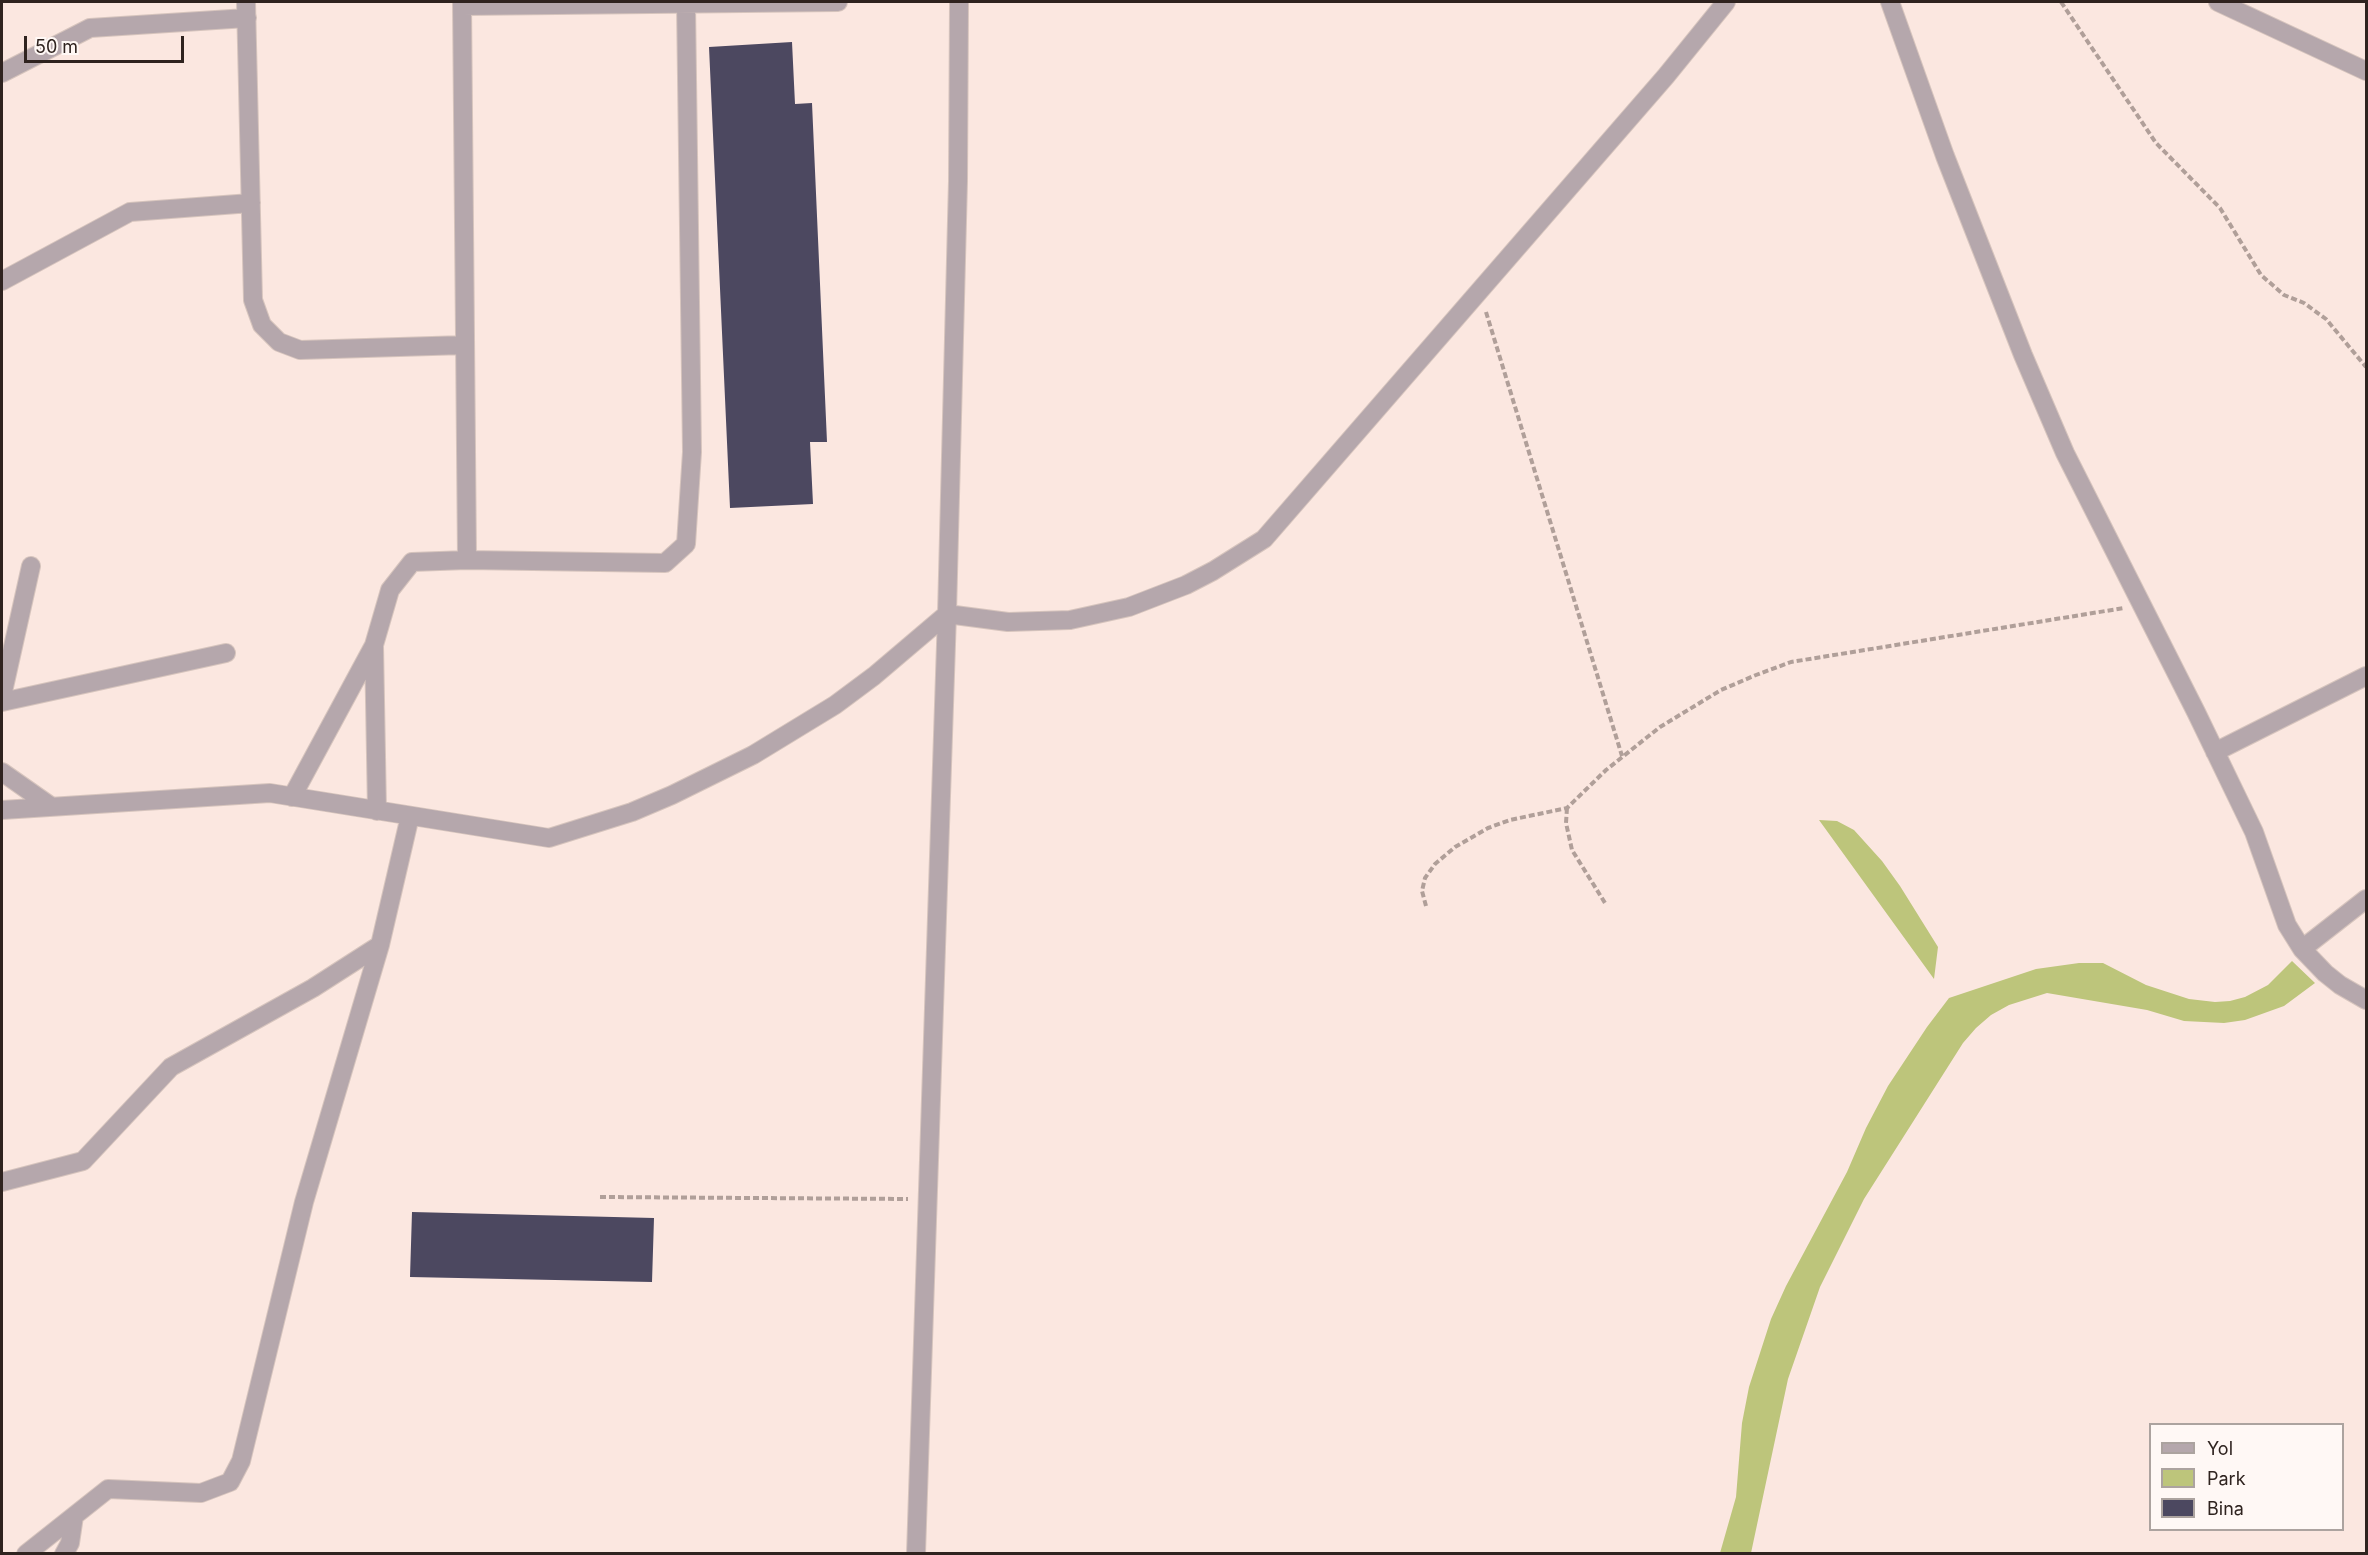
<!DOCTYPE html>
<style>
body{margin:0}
#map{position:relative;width:2368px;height:1555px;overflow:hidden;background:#fbe7e0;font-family:Inter,sans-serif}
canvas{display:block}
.frame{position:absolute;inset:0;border:3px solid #2f231f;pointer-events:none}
.legend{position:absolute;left:2149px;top:1423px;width:195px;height:108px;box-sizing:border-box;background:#fff8f5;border:2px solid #aca39f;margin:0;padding:8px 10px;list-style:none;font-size:18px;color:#2f231f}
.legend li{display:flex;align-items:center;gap:12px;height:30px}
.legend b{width:30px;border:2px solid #aca39f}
.scale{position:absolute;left:24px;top:36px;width:160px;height:27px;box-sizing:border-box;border:3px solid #2f231f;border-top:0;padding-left:8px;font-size:18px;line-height:21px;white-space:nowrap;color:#2f231f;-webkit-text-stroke:4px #fff8f5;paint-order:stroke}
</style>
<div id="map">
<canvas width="2368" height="1555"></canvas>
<div class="frame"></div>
<ul class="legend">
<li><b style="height:8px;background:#b5a7ac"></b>Yol</li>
<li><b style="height:16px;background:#bdc57b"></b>Park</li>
<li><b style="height:16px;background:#4c4860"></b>Bina</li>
</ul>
<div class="scale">50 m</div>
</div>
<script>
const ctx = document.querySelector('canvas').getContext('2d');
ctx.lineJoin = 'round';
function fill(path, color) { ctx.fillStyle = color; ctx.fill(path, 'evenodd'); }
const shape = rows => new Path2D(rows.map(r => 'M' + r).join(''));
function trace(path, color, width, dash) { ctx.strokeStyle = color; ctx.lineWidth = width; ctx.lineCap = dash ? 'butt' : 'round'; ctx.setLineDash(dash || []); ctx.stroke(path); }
const green = shape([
 [1819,820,1837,821,1854,830,1882,861,1900,886,1938,947,1934,979],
 [2292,961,2315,983,2284,1006,2245,1020,2224,1023,2184,1021,2147,1010,2047,993,2009,1005,1991,1015,1976,1028,1963,1043,1864,1199,1820,1287,1788,1379,1751,1553,1720,1553,1736,1497,1742,1423,1749,1387,1771,1319,1786,1286,1847,1172,1866,1128,1888,1086,1927,1027,1949,998,2036,969,2079,963,2103,963,2146,985,2189,999,2215,1002,2230,1001,2245,997,2268,985]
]);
const building = shape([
 [792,42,795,104,812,103,827,442,810,442,813,504,730,508,709,47],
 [412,1212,654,1218,652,1282,410,1277]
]);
const path = shape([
 [2061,2,2156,143,2220,208,2261,275,2284,295,2304,303,2326,319,2366,367],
 [1486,312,1622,756],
 [1567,808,1566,823,1572,850,1605,903],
 [1426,906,1422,891,1425,878,1435,864,1455,847,1488,828,1510,820,1567,808,1606,770,1660,727,1721,690,1756,675,1791,662,2124,608],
 [600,1197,908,1199]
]);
const minor = shape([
 [246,2,253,300,262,325,279,342,300,350,465,345],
 [462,2,467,560,665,563,686,544,692,452,686,3],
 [1890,2,1945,156,2023,355,2065,453,2196,712,2254,832,2287,925,2302,949,2325,973,2340,985,2366,1000],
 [2218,2,2366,71],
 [462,6,838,2],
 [2,73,90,28,247,18],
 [2,281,130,212,251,203],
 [2,696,31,566],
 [2,702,226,653],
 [2215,752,2366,676],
 [2,772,52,807],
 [292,797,373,647],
 [2,810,270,793,549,838,632,812,672,795,753,755,835,705,874,676,947,614,1008,622,1070,620,1129,607,1186,585,1213,571,1264,539,1666,76,1726,2],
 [377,811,374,645,390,590,412,562,467,560],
 [2302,949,2366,899],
 [2,1182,83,1161,171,1067,313,988,380,945,410,816],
 [26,1554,108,1489,201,1493,230,1482,241,1461,304,1202,380,945],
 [64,1554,70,1543,74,1516],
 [916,1554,947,614,958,181,959,2]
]);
fill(green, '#bdc57b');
fill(building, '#4c4860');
trace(minor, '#d6c4bd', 20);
trace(path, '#b09f99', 4, [6, 3]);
trace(minor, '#b5a7ac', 18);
</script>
